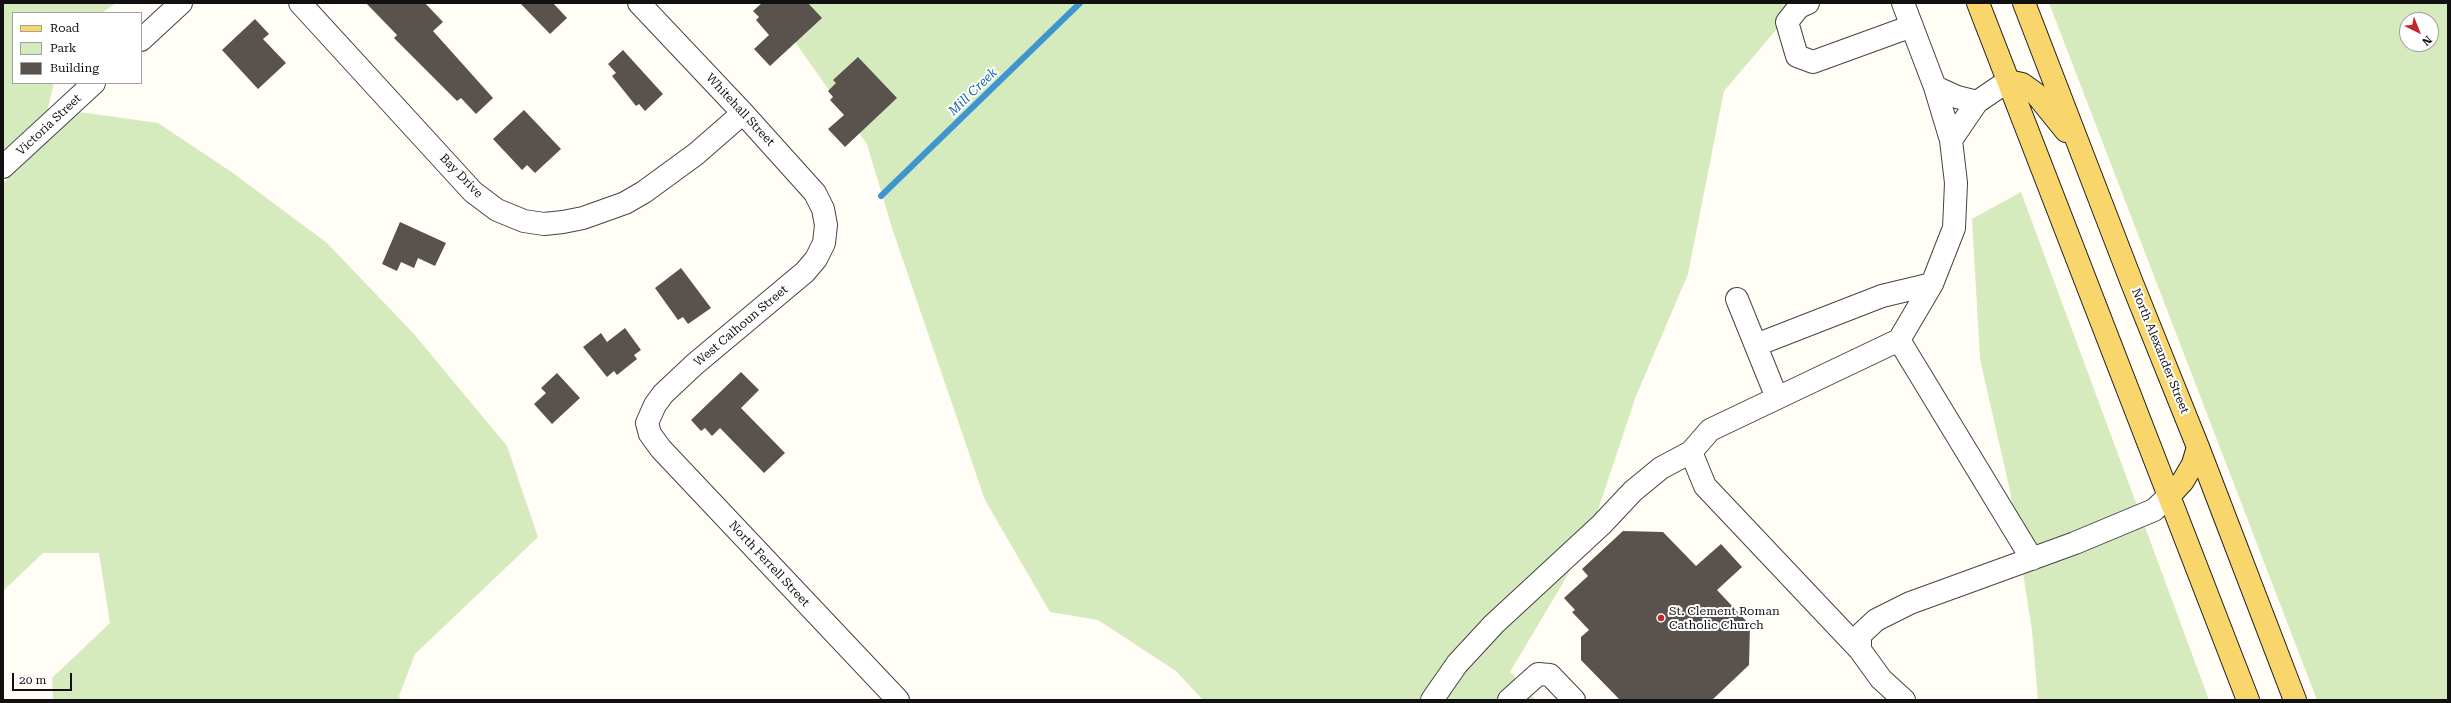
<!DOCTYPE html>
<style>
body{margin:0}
#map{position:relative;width:2451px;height:703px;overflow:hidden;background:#fffdf5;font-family:"Roboto Serif",serif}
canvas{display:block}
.frame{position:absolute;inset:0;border:4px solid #111;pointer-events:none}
.legend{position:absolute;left:12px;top:12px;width:130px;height:72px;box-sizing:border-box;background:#fff;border:1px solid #a0a0a0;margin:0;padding:5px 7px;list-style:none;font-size:12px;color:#111}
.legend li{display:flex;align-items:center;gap:8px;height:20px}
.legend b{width:20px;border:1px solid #a0a0a0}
.north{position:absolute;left:2399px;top:12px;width:40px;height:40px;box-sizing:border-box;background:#fff;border:1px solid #a0a0a0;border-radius:50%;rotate:137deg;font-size:11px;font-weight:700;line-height:16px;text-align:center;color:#111}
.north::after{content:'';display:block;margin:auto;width:14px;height:18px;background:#c4262e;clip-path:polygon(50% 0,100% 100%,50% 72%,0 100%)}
.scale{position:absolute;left:12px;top:673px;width:60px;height:18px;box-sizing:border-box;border:2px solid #111;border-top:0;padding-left:5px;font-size:12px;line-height:14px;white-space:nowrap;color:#111;-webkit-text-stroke:3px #fff;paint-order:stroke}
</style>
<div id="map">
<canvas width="2451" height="703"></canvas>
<div class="frame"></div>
<ul class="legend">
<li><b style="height:5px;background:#f9d66b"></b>Road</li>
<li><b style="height:11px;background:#d5ebbd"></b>Park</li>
<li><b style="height:11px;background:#5a524d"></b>Building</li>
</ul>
<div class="north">N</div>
<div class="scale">20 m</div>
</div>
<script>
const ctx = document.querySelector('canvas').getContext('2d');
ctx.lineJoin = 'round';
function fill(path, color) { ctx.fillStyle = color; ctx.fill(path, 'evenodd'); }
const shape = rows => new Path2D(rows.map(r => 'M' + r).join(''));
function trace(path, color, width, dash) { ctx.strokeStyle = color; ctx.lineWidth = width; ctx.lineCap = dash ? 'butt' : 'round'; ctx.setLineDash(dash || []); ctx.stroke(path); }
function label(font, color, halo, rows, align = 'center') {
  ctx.font = font + ' "Roboto Serif",serif'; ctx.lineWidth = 4; ctx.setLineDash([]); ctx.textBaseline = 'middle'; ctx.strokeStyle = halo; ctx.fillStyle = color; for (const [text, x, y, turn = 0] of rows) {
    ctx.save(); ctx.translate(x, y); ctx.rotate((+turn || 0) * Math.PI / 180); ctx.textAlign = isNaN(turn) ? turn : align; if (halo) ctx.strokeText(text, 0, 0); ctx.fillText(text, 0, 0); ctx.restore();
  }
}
const green = shape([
 [3,3,116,3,102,13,13,13,13,83,54,83,48,108,50,108,3,151],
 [792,3,1799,3,1724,91,1688,274,1636,396,1598,510,1567,576,1510,672,1536,700,1203,700,1176,671,1098,620,1050,612,985,500,892,228,867,144,788,32],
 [2049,3,2448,3,2448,700,2317,700],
 [2407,20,2431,20,2431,44,2407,44],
 [79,112,158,123,233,173,327,243,414,334,507,446,538,537,415,654,399,696,401,700,53,700,52,678,110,623,99,553,43,553,3,591,3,183],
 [2021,192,2209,700,2038,700,2032,630,2010,491,1980,359,1972,219]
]);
const stream = shape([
 [881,196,1080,3]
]);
const building = shape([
 [366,3,425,3,443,22,433,31,493,98,476,114,461,98,457,101,394,38,397,35],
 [520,3,553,3,567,18,550,34],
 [762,3,808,3,822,18,770,66,754,49,769,35,756,20,759,17,753,11],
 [255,19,269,34,263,39,286,63,258,89,222,50],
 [623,50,663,94,645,111,639,104,636,106,612,76,616,73,608,64],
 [858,57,897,98,845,147,828,129,844,115,830,100,833,97,828,91,836,83,833,80],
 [524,110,561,149,535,173,527,165,522,170,493,139],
 [400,222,446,243,435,266,418,258,414,268,401,262,397,271,382,264],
 [681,268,711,308,688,324,683,317,678,320,655,288],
 [625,328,641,350,634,355,637,359,617,375,614,371,607,377,583,347,601,333,607,342],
 [741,372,759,390,741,408,785,453,764,473,720,428,712,436,705,428,701,431,691,420],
 [557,373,580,398,552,424,534,404,546,393,541,388],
 [1623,531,1663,532,1696,566,1721,544,1742,567,1717,590,1750,625,1749,665,1712,700,1619,699,1581,660,1581,637,1589,630,1572,612,1575,610,1564,598,1588,576,1582,569]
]);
const minor = shape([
 [300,3,473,192,497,210,524,221,544,224,563,222,583,218,625,203,644,192,696,154,743,113],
 [639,3,743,113,815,193,823,209,826,225,824,243,816,259,805,272,695,364,663,394,655,405,647,423,650,434,661,449,898,700],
 [1808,3,1799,7,1787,22,1797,56,1813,62,1912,26],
 [1903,3,1935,87,1957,97,1977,102],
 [141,40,181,3],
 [2008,81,1977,102,1951,140,1956,183,1954,228,1932,284,1899,340,2032,559],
 [1935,87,1951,140],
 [3,167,94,83],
 [1737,299,1777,398],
 [1756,345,1882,296,1932,284],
 [1860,650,1705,486,1691,452,1710,430,1899,340],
 [1432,700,1457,664,1494,624,1601,525,1633,491,1661,468,1691,452],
 [1509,700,1538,674,1550,675,1574,700],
 [1904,700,1881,679,1860,650,1860,635,1876,620,1910,603,2075,543,2154,510,2170,495]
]);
const major = shape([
 [1978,3,2248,700],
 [2024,3,2132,283,2198,447,2295,700],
 [2008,81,2022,84,2036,94,2066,131],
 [2170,495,2183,481,2193,464,2198,447]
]);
const markers = [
 [1661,618,4,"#c4262e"]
];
const streetNames = [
 ["Whitehall Street",740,110,47],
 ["Victoria Street",49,125,-43],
 ["Bay Drive",461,176,46],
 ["West Calhoun Street",741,326,-40],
 ["North Alexander Street",2160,351,68],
 ["North Ferrell Street",769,564,47]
];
const poiNames = [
 ["St. Clement Roman",1669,611],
 ["Catholic Church",1669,625]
];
const waterNames = [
 ["Mill Creek",973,92,-44]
];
fill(green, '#d5ebbd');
trace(stream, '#3f96cf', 6);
fill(building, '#5a524d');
trace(minor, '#444', 24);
trace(major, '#222', 24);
trace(minor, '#fff', 22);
trace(major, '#f9d66b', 22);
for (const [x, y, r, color] of markers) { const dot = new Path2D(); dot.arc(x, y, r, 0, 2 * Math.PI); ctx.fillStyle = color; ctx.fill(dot); trace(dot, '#fff', 1.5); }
label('12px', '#111', '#fff', streetNames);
label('12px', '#111', '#fff', poiNames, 'left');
label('italic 13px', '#1768a6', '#fff', waterNames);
</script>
